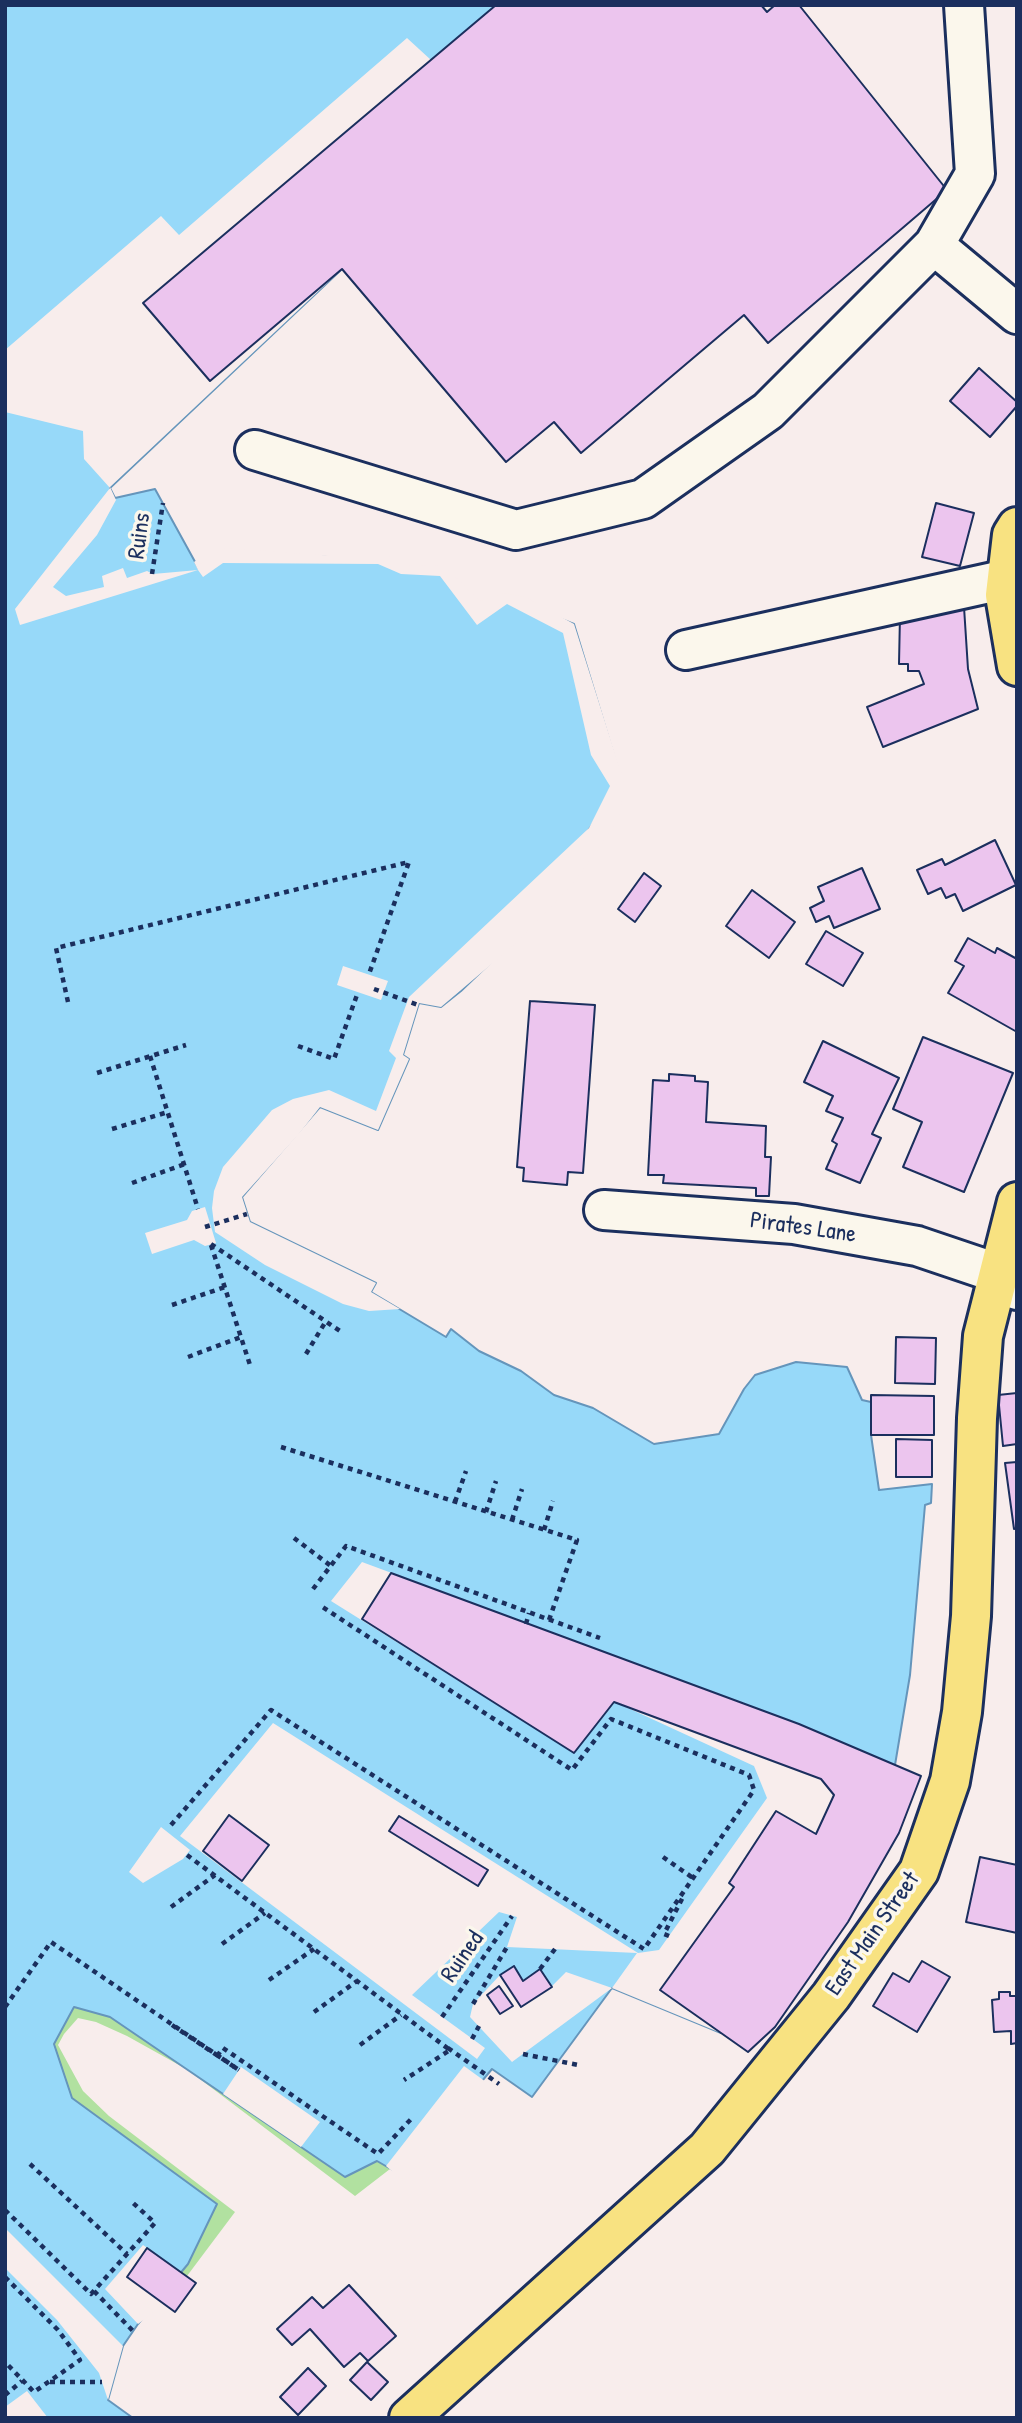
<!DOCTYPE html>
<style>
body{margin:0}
#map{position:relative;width:1022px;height:2423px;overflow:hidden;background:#f8edec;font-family:"Patrick Hand",sans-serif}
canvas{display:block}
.frame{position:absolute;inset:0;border:7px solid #1b2f5e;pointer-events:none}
</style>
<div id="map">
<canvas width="1022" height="2423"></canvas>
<div class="frame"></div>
</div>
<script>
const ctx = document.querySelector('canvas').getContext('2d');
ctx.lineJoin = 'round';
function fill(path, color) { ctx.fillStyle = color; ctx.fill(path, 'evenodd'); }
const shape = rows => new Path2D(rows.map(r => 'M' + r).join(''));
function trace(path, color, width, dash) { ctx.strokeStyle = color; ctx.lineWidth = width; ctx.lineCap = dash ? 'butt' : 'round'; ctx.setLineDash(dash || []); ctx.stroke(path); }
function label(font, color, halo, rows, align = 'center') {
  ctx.font = font + ' "Patrick Hand",sans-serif'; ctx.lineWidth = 7; ctx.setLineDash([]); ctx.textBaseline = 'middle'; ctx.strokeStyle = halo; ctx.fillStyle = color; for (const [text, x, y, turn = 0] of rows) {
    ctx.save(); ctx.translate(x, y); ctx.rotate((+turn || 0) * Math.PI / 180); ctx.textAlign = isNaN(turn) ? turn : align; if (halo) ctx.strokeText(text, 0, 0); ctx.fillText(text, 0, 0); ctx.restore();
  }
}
const green = shape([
 [68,1977,386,2166,390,2169,355,2196,188,2070,127,2036,96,2022,78,2018,64,2034,58,2045,83,2091,109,2116,235,2212,187,2276,147,2248,63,2110,26,2007]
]);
const water = shape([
 [5,5,654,5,342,269,110,488,115,498,155,489,199,569,226,552,389,560,402,569,442,569,479,605,506,597,574,624,622,782,505,949,461,991,441,1007,419,1003,403,1055,409,1059,378,1130,320,1107,242,1197,250,1222,376,1283,371,1292,446,1337,451,1329,479,1351,521,1371,554,1395,593,1408,654,1444,719,1434,744,1389,755,1375,796,1362,847,1367,862,1400,871,1402,871,1435,879,1490,932,1484,931,1503,925,1505,910,1675,895,1765,721,2033,612,1988,532,2097,492,2069,403,2176,377,2161,345,2177,110,2017,74,2007,54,2044,72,2098,217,2204,188,2264,138,2324,123,2346,108,2400,133,2418,5,2418,5,5]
]);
const pier = shape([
 [496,5,654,5,342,269,110,487,116,500,97,535,53,587,66,596,104,587,102,576,123,568,127,578,147,571,153,574,198,570,194,562,197,560,200,564,225,548,335,556,389,556,403,565,444,566,480,601,505,593,525,597,574,624,625,785,618,821,573,884,514,945,441,1007,419,1003,403,1055,409,1059,378,1130,320,1107,298,1135,242,1197,250,1222,376,1283,371,1292,400,1309,369,1311,343,1304,265,1265,215,1232,212,1208,214,1191,223,1167,272,1110,293,1099,329,1090,376,1111,396,1058,389,1051,409,997,589,828,610,786,591,755,563,633,507,604,477,625,440,576,401,574,378,564,223,563,203,577,198,570,20,625,15,609,110,488,84,459,83,431,5,412,5,350,161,216,179,235,407,38,431,60],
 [343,966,388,981,381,1000,337,985],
 [205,1207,216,1243,205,1246,194,1240,152,1254,145,1233,187,1220,192,1211],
 [362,1562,799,1724,895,1765,721,2033,612,1988,512,2062,470,2017,473,2004,500,1975,514,1966,523,1980,540,1969,552,1986,566,1972,612,1988,637,1953,507,1947,517,1917,499,1912,412,1995,485,2048,477,2059,180,1836,273,1723,638,1953,659,1950,767,1798,754,1766,615,1702,574,1753,331,1601],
 [161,1827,190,1850,183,1859,143,1883,129,1872],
 [464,2066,486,2082,406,2178,401,2179,386,2166],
 [241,2067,320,2122,301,2147,223,2094],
 [5,2228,123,2346,108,2400,99,2373,57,2320,5,2268],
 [143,2245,184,2274,149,2316,138,2324,105,2289],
 [27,2391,48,2418,5,2418,5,2407]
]);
const building = shape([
 [496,5,761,5,767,12,775,5,799,5,947,190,768,343,744,315,581,453,554,422,506,462,342,269,210,381,143,303,496,5],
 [979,368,1017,402,1017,406,990,437,950,401,979,368],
 [936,503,974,513,960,566,922,557,936,503],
 [964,607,968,669,978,709,883,747,867,707,924,684,919,671,908,671,908,664,899,664,900,615,964,607],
 [995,840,1016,885,963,911,955,894,946,898,941,888,928,894,917,870,942,859,945,865,995,840],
 [862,868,880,909,834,928,829,916,816,922,810,908,824,901,818,887,862,868],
 [644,873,661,886,635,922,618,909,644,873],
 [752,890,795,922,769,958,726,926,752,890],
 [826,931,863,953,843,986,806,964,826,931],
 [968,938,995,953,997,948,1017,959,1017,1032,948,993,964,966,955,961,968,938],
 [530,1001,595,1005,583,1173,568,1172,567,1185,523,1181,524,1168,517,1167,530,1001],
 [923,1037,1013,1073,964,1192,903,1167,922,1122,893,1109,923,1037],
 [823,1041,899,1078,872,1134,881,1138,860,1183,826,1169,837,1144,832,1141,843,1118,826,1111,833,1096,804,1082,823,1041],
 [669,1074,695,1076,695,1081,708,1082,706,1122,766,1126,765,1157,771,1157,769,1196,756,1196,756,1188,663,1183,664,1175,648,1175,653,1080,669,1081,669,1074],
 [896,1337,936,1338,935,1384,895,1383,896,1337],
 [1017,1393,1017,1444,1003,1446,998,1395,1017,1393],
 [871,1395,934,1396,934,1435,871,1435,871,1395],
 [896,1439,932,1440,932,1477,896,1477,896,1439],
 [1017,1462,1017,1528,1014,1529,1005,1463,1017,1462],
 [391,1573,799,1724,921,1776,899,1833,848,1922,775,2027,748,2052,660,1990,734,1887,729,1883,776,1811,816,1834,834,1795,821,1779,614,1702,574,1753,362,1619,391,1573],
 [229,1815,269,1845,242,1881,203,1851,229,1815],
 [399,1816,488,1870,478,1886,389,1831,399,1816],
 [980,1857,1017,1865,1017,1933,966,1922,980,1857],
 [922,1961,950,1977,917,2032,873,2006,893,1973,909,1982,922,1961],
 [514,1966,523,1981,540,1969,552,1987,521,2007,500,1975,514,1966],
 [499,1986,513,2006,500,2014,487,1995,499,1986],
 [999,1992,1010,1992,1010,1996,1017,1996,1017,2043,1011,2044,1011,2031,994,2032,992,2000,999,1999,999,1992],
 [147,2248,196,2283,175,2312,127,2277,147,2248],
 [349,2285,396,2336,368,2361,360,2353,344,2367,310,2329,292,2345,277,2329,312,2297,323,2308,349,2285],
 [367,2362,388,2382,371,2400,350,2380,367,2362],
 [308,2368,326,2386,298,2415,280,2397,308,2368]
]);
const path = shape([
 [152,574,163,503],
 [374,989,418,1005],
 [68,1002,56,948,409,862,369,974],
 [298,1046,334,1059,358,992],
 [150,1056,198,1209],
 [97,1073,186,1045],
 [112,1129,168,1112],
 [132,1183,185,1164],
 [205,1227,247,1214],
 [211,1244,340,1331],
 [211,1245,250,1365],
 [172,1305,225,1287],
 [306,1354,326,1321],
 [188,1357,241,1337],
 [281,1447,577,1540,549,1620],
 [455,1502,466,1471],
 [486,1512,496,1481],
 [512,1520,522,1489],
 [544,1530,553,1501],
 [294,1538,331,1566],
 [313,1589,346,1546,600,1638],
 [526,1624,529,1613],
 [171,1825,271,1710,644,1949,754,1790,749,1775,611,1719,572,1770,321,1606],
 [187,1855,450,2050,404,2080],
 [663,1857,693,1878],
 [171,1907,215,1875],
 [669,1936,664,1934,684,1895],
 [222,1944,265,1913],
 [540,1969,555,1949],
 [269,1980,314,1949],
 [473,2004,507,1947],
 [5,2007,51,1942,239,2070],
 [314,2012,357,1981],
 [442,2017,512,1916],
 [472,2039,479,2026],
 [360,2045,401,2015],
 [448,2048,499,2084],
 [523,2054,578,2065],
 [217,2056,223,2048,378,2154,413,2117],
 [30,2164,127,2254],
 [5,2210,91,2294,155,2223,132,2202],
 [5,2277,58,2330,80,2360,34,2392,5,2362],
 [94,2291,133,2331],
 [50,2382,102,2382],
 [5,2395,22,2381]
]);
const minor = shape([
 [964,5,975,174,934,245,1017,314],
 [255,450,516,530,643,499,768,411,934,245],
 [686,650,1007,579],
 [604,1210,794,1224,917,1246,997,1273,1017,1290]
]);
const major = shape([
 [1017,527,1012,535,1005,595,1017,666],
 [409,2418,707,2149,831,1996,919,1871,950,1781,962,1712,971,1616,977,1418,983,1336,1017,1202]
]);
const pathBridge = shape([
 [172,2025,239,2070]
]);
const streetNames = [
 ["Ruins",140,536,-82],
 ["Pirates Lane",803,1228,8],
 ["East Main Street",873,1934,-55],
 ["Ruined",463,1957,-55]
];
fill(green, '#b1e1a0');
fill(water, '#97d9f9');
trace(water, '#6595bb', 2);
fill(pier, '#f8edec');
fill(building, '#ecc5ee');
trace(building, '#1b2f5e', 2);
trace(minor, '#1b2f5e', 44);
trace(major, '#1b2f5e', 44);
trace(path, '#1b2f5e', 4.5, [5, 5]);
trace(minor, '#fbf7ec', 38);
trace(major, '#f8e281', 38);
trace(pathBridge, '#1b2f5e', 4.5, [5, 5]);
label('24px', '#1b2f5e', '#fbf7ec', streetNames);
</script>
